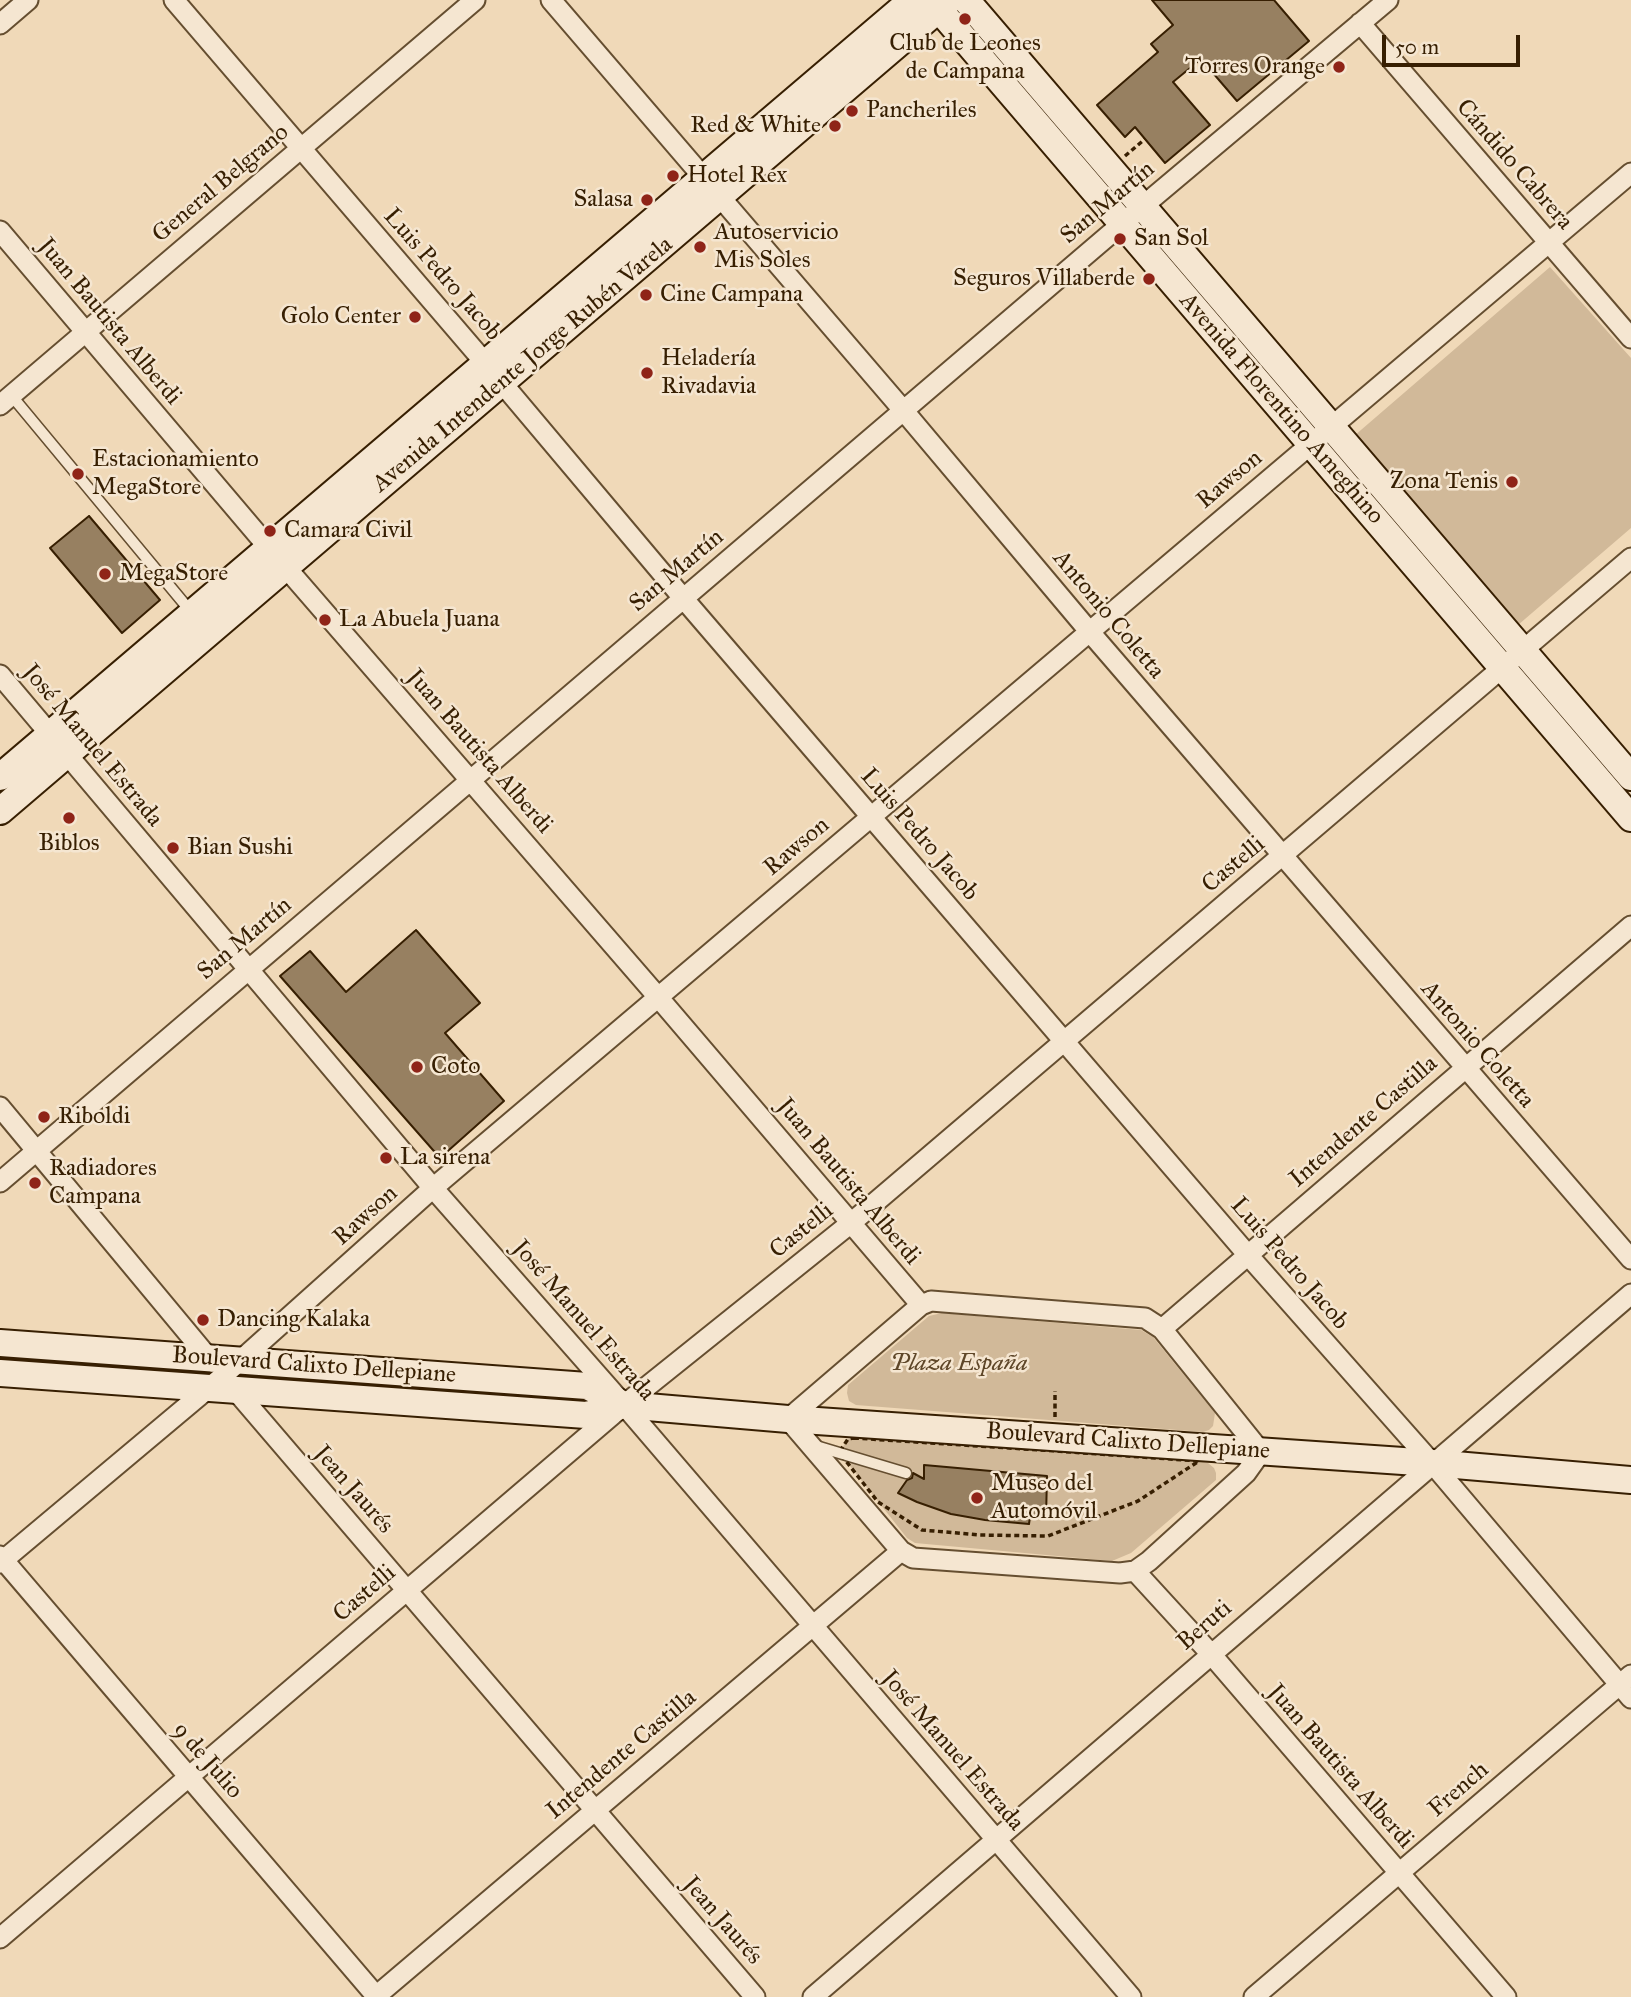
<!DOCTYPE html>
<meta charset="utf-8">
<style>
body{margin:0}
#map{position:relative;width:1631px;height:1997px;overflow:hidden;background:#f0d9b8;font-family:"IM FELL Great Primer",serif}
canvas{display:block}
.scale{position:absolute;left:1382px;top:35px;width:138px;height:32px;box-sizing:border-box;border:4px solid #371f02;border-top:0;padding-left:9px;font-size:21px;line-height:24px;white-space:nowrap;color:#371f02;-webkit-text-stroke:5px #f5e6d1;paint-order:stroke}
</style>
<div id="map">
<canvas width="1631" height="1997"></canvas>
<div class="scale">50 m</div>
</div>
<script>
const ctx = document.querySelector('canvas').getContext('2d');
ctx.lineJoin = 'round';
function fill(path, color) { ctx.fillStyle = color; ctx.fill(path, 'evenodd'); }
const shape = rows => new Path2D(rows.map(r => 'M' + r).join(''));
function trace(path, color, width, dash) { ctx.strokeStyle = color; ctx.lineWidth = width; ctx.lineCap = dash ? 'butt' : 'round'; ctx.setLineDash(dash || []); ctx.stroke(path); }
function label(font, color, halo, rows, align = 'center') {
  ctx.font = font + ' "IM FELL Great Primer",serif'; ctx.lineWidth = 5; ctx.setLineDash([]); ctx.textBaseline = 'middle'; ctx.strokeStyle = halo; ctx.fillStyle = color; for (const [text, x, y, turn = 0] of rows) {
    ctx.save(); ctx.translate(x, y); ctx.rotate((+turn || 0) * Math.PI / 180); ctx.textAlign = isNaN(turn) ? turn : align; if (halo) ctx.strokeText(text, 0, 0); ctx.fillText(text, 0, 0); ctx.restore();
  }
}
const green = shape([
 [1550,267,1631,358,1631,528,1518,625,1354,436],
 [942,1313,1141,1330,1153,1337,1215,1413,1213,1426,1209,1430,1203,1432,856,1405,849,1401,847,1393,848,1385,929,1316],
 [0,1350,170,1362,170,1376,0,1363],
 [293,1371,543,1389,542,1403,293,1385],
 [854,1438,1199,1461,1208,1463,1214,1468,1216,1473,1216,1480,1131,1553,1112,1561,915,1543,907,1538,842,1456,842,1448,848,1439]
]);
const building = shape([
 [1152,0,1274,0,1309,41,1237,101,1201,59,1173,82,1210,125,1165,163,1135,127,1125,137,1097,105,1158,52,1151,44,1173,25,1152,0],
 [89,516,160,600,122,633,50,548,89,516],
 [416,930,480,1003,445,1033,504,1101,440,1158,280,976,310,951,346,992,416,930],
 [924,1465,1047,1476,1046,1518,1030,1517,1029,1524,985,1520,951,1514,917,1502,898,1493,907,1480,912,1478,913,1473,924,1479,924,1465]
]);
const path = shape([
 [1125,156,1145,139],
 [1055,1417,1055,1391],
 [854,1438,1056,1451,1199,1461,1138,1501,1048,1536,980,1535,922,1530,878,1502,842,1456,842,1448,848,1439,854,1438]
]);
const service = shape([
 [11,395,192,613],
 [816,1446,906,1473]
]);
const minor = shape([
 [174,0,486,364,683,598,1247,1254,1432,1463,1631,1698],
 [551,0,903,410,1089,631,1631,1259],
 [1360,23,1631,338],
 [0,24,28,0],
 [0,231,269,548,658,997,921,1305],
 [0,405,475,0],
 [0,675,433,1188,624,1405,1131,1997],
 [0,1107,212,1362],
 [0,1182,1143,206,1388,0],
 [931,1301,1145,1318,1162,1329,1261,1452,1246,1473,1149,1561,1135,1571,1120,1573,913,1558,901,1551,788,1419,921,1305,931,1301],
 [1162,1329,1631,926],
 [231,1385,755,1997],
 [0,1556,377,1997],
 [0,1563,223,1376,433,1188,1631,173],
 [1135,1571,1211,1654,1506,1997],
 [0,1938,624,1405,851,1223,1631,558],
 [375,1997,901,1551],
 [813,1997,1631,1294],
 [1254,1997,1631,1675]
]);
const secondary = shape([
 [931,0,1631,818],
 [966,0,1631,777],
 [0,777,912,0],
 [0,811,949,0],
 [0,1343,587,1386,624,1405],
 [0,1373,586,1415,624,1405,788,1419,1432,1463,1631,1480]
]);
const markers = [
 [965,19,7,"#8f2418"],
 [1339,67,7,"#8f2418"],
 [852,111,7,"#8f2418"],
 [835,126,7,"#8f2418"],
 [673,176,7,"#8f2418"],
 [647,200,7,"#8f2418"],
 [1120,239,7,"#8f2418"],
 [700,247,7,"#8f2418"],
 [1149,279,7,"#8f2418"],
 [646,295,7,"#8f2418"],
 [415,317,7,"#8f2418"],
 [647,373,7,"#8f2418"],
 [78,474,7,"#8f2418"],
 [1512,482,7,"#8f2418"],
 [270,531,7,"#8f2418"],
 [105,574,7,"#8f2418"],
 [325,620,7,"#8f2418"],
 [69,818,7,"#8f2418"],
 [173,848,7,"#8f2418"],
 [417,1067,7,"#8f2418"],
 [44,1117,7,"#8f2418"],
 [386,1158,7,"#8f2418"],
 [35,1183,7,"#8f2418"],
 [203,1320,7,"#8f2418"],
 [977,1498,7,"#8f2418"]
];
const poiNames = [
 ["Club de Leones",965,44,"center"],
 ["de Campana",965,72,"center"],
 ["Torres Orange",1325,67,"right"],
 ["Pancheriles",866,111],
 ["Red & White",821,126,"right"],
 ["Hotel Rex",687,176],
 ["Salasa",633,200,"right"],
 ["Autoservicio",714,233],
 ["Mis Soles",714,261],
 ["San Sol",1134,239],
 ["Seguros Villaberde",1135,279,"right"],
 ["Cine Campana",660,295],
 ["Golo Center",401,317,"right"],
 ["Heladería",661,359],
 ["Rivadavia",661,387],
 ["Estacionamiento",92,460],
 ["MegaStore",92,488],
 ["Zona Tenis",1498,482,"right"],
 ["Camara Civil",284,531],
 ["MegaStore",119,574],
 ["La Abuela Juana",339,620],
 ["Biblos",69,844,"center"],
 ["Bian Sushi",187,848],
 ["Coto",431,1067],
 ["Riboldi",58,1117],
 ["La sirena",400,1158],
 ["Radiadores",49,1169],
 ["Campana",49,1197],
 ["Dancing Kalaka",217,1320],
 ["Museo del",991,1484],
 ["Automóvil",991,1512]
];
const streetNames = [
 ["Cándido Cabrera",1514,165,49],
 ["General Belgrano",221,184,-40],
 ["San Martín",1108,203,-40],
 ["Luis Pedro Jacob",442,275,49],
 ["Juan Bautista Alberdi",109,322,50],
 ["Avenida Intendente Jorge Rubén Varela",523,365,-40],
 ["Avenida Florentino Ameghino",1281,409,49],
 ["Rawson",1230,480,-40],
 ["San Martín",677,571,-40],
 ["Antonio Coletta",1108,615,50],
 ["José Manuel Estrada",92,746,50],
 ["Juan Bautista Alberdi",479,752,49],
 ["Luis Pedro Jacob",919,835,49],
 ["Rawson",797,847,-40],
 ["Castelli",1234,865,-40],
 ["San Martín",245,939,-40],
 ["Antonio Coletta",1477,1045,49],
 ["Intendente Castilla",1364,1122,-41],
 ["Juan Bautista Alberdi",848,1182,50],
 ["Rawson",366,1216,-42],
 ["Castelli",802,1231,-39],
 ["Luis Pedro Jacob",1289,1264,49],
 ["José Manuel Estrada",583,1321,49],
 ["Boulevard Calixto Dellepiane",314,1366,4],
 ["Boulevard Calixto Dellepiane",1128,1442,4],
 ["Jean Jaurés",353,1490,49],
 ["Castelli",365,1594,-41],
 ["Beruti",1205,1626,-41],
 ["José Manuel Estrada",952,1751,49],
 ["Intendente Castilla",622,1755,-40],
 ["9 de Julio",207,1761,49],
 ["Juan Bautista Alberdi",1340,1767,49],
 ["French",1459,1790,-41],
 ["Jean Jaurés",722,1921,49]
];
const parkNames = [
 ["Plaza España",959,1364]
];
fill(green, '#d1b999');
fill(building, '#978061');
trace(building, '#371f02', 2);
trace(service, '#654e30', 13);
trace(minor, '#654e30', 23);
trace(secondary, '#371f02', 30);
trace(path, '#371f02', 3.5, [5, 3.5]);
trace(service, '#f5e6d1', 10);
trace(minor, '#f5e6d1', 19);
trace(secondary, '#f5e6d1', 26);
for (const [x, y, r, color] of markers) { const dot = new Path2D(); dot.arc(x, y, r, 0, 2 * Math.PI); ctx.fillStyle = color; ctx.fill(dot); trace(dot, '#f5e6d1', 2.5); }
label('24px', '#371f02', '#f5e6d1', poiNames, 'left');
label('24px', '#371f02', '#f5e6d1', streetNames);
label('italic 24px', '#5e4628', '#f5e6d1', parkNames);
</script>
